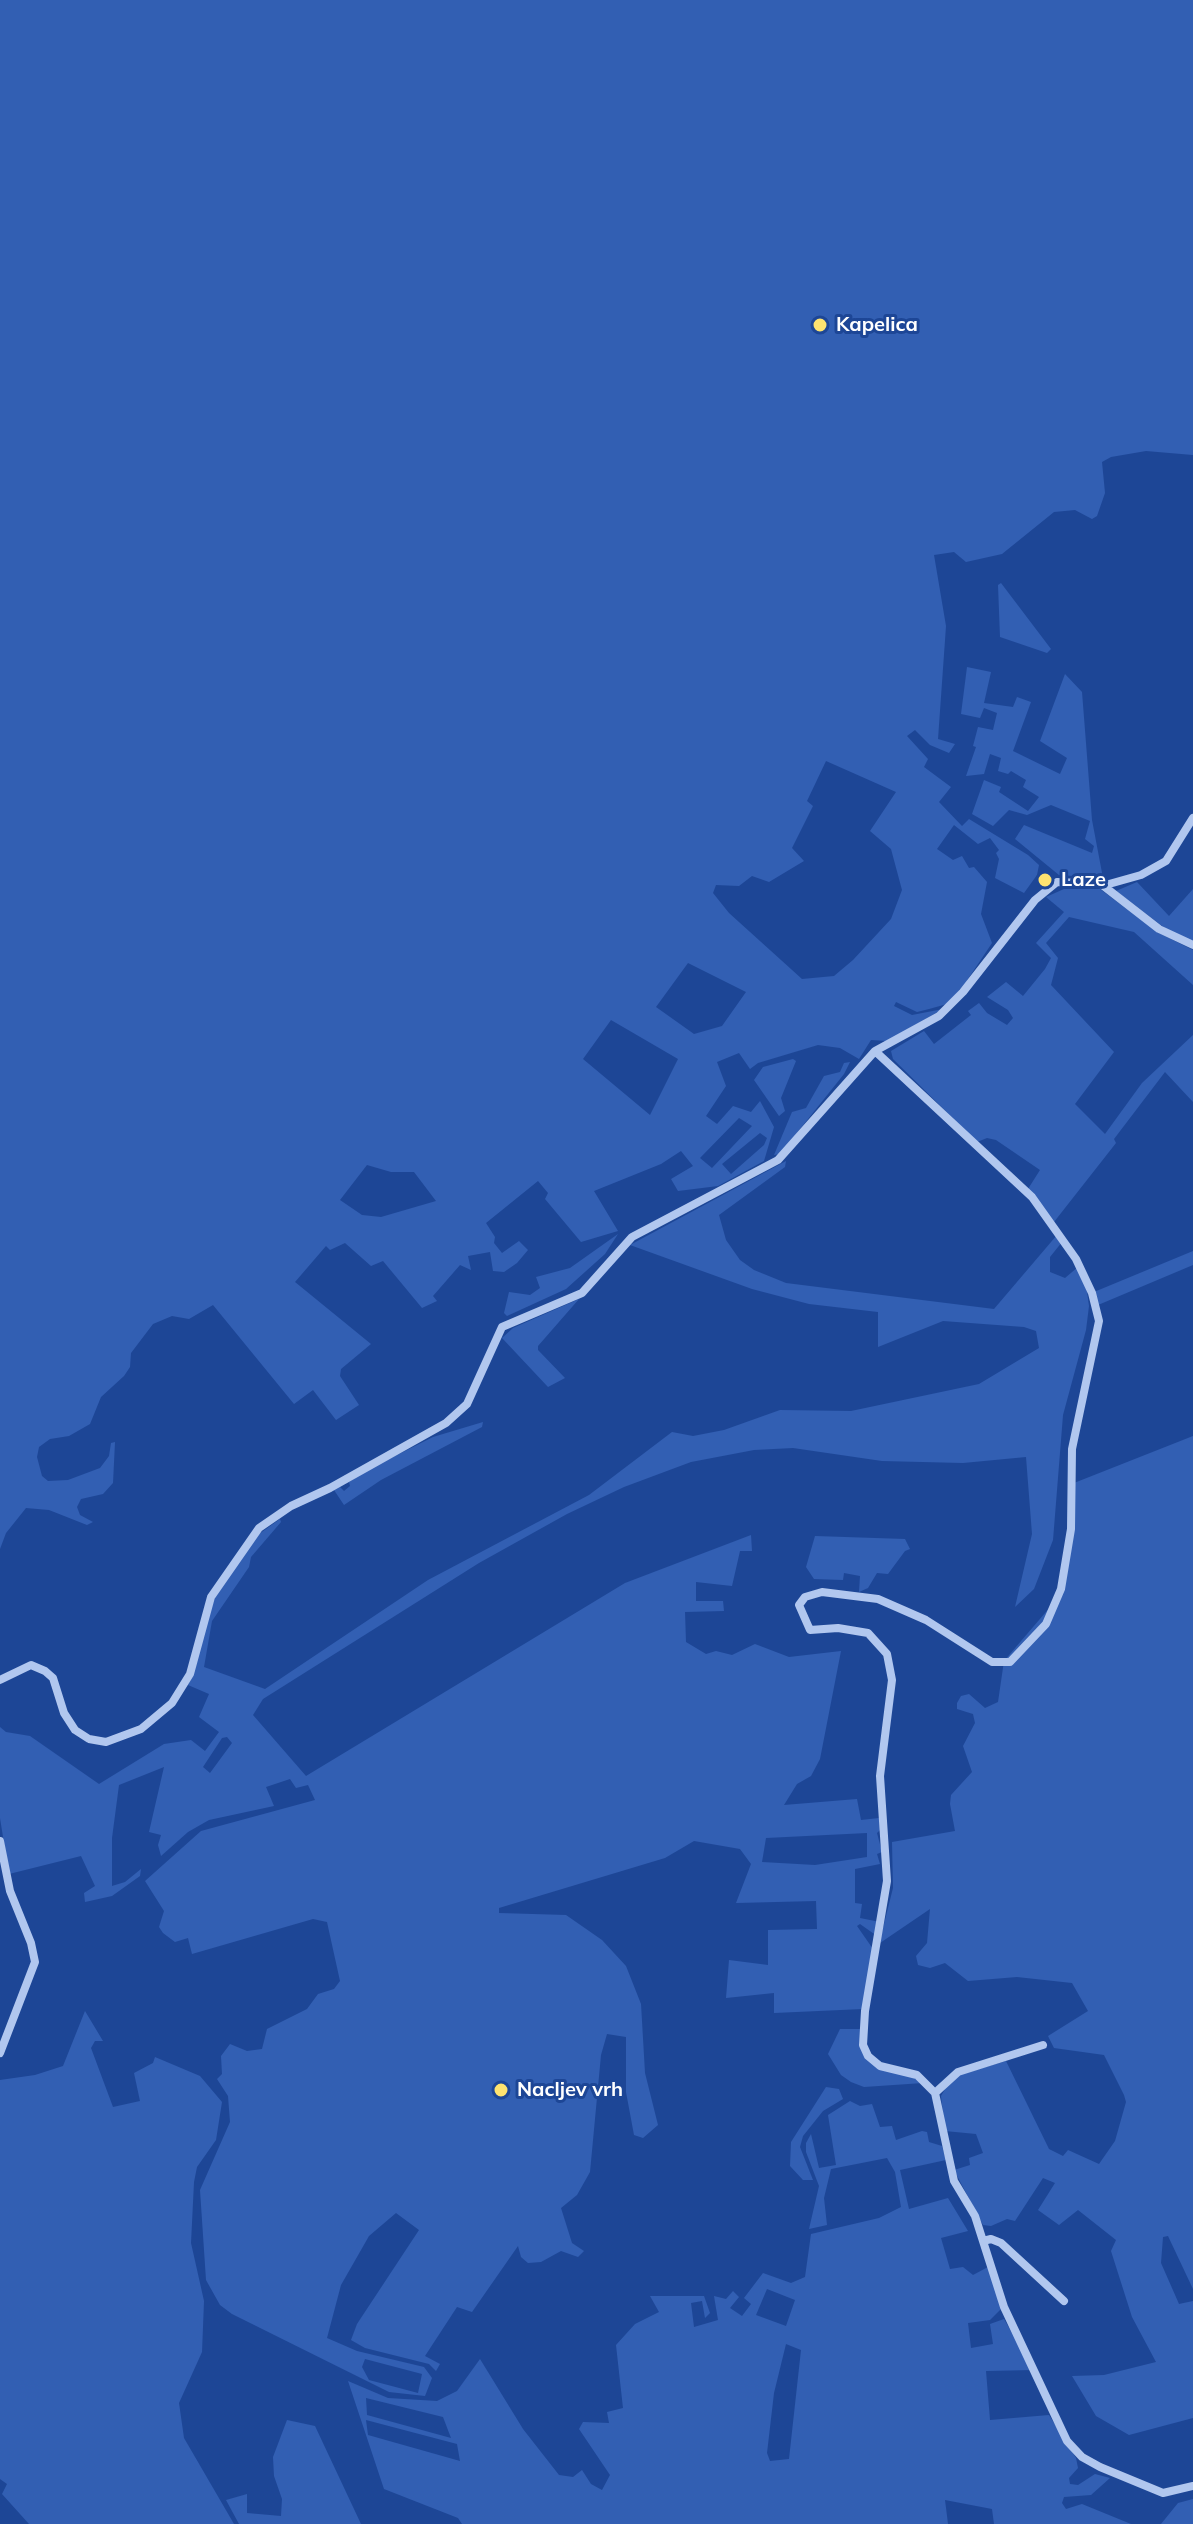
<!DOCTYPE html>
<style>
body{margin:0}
canvas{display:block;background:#1d4696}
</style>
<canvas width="1193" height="2524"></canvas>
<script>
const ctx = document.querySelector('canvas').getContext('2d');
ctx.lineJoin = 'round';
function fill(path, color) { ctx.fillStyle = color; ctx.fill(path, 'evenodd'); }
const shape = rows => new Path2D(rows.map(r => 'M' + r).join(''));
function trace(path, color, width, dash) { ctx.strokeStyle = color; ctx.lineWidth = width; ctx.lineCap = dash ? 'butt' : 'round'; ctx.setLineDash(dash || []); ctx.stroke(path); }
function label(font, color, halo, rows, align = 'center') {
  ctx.font = font + ' Mulish,sans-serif'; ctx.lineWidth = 6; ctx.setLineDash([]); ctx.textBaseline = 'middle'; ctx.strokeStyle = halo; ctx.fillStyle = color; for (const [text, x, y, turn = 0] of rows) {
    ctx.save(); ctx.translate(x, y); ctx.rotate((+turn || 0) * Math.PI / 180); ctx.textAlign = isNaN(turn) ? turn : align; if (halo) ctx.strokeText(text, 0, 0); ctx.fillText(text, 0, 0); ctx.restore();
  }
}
const green = shape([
 [0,0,1193,0,1193,455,1146,451,1111,457,1102,462,1105,493,1097,516,1092,519,1075,510,1054,512,1002,554,966,562,954,552,934,555,946,626,938,739,955,744,949,753,930,745,915,730,907,736,928,759,924,767,951,787,939,802,962,826,969,819,1028,855,1039,865,1037,875,1024,893,995,878,999,859,996,853,999,850,990,838,978,844,954,825,937,849,953,860,962,856,969,868,974,867,987,882,981,914,992,943,964,985,947,1004,929,1009,917,1012,896,1002,894,1006,912,1015,943,1009,887,1041,871,1040,859,1059,840,1048,818,1045,758,1063,750,1069,739,1053,717,1062,726,1086,706,1116,717,1124,733,1106,751,1112,760,1101,774,1127,764,1161,718,1186,678,1191,671,1179,693,1166,681,1151,661,1164,594,1191,618,1231,581,1242,545,1199,548,1193,538,1181,486,1223,495,1237,494,1243,502,1253,519,1241,528,1250,517,1263,504,1272,493,1271,490,1252,468,1256,471,1270,460,1265,433,1296,437,1301,422,1308,383,1261,371,1266,345,1243,330,1250,326,1246,295,1282,371,1344,341,1369,340,1376,359,1405,336,1420,313,1390,294,1404,213,1305,189,1319,172,1316,153,1324,131,1353,130,1367,124,1376,101,1397,90,1424,69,1436,50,1439,39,1447,37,1457,42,1476,48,1481,68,1480,100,1468,109,1456,111,1443,115,1442,113,1483,103,1494,81,1499,77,1507,80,1515,93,1522,87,1525,49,1510,26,1508,6,1533,0,1549],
 [826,761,896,792,870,831,891,849,902,890,891,919,853,960,834,976,802,979,729,913,713,893,716,885,739,886,752,876,769,882,804,861,792,848,813,806,807,801],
 [688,963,746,992,722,1026,694,1034,656,1007],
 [611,1020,678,1059,650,1115,583,1059],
 [739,1118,752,1126,712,1168,700,1158],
 [760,1133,767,1138,764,1145,731,1174,722,1164],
 [367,1165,391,1172,414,1172,436,1201,381,1217,362,1215,340,1200],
 [1001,583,1051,649,1047,653,1000,637,998,585],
 [967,667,991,672,984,703,1013,707,1017,697,1031,702,1013,751,1060,774,1067,758,1040,741,1065,674,1082,692,1092,820,1103,878,1059,875,1015,839,1024,825,1092,853,1094,846,1085,839,1090,821,1051,805,1027,815,1009,810,993,826,972,814,984,780,1001,787,999,792,1028,811,1039,797,1023,787,1026,780,1011,771,1008,774,998,771,1001,758,990,754,984,774,966,776,976,747,973,746,978,727,993,730,997,713,984,708,980,718,961,714],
 [1137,882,1169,916,1193,889,1193,943,1174,935,1116,891],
 [1064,889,1100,889,1159,933,1193,950,1193,985,1134,932,1069,917,1046,943,1058,958,1051,985,1114,1052,1075,1104,1105,1134,1142,1083,1193,1035,1193,1102,1165,1072,1114,1139,1116,1143,1054,1222,1028,1189,1040,1170,996,1140,987,1138,977,1142,893,1059,891,1051,924,1031,934,1044,971,1015,968,1011,979,1003,987,1013,1007,1025,1013,1018,1008,1010,987,997,1006,982,1023,996,1045,969,1051,958,1036,943,1064,912,1046,897],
 [793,1059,796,1061,781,1098,785,1111,779,1116,754,1080,763,1067],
 [850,1062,844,1074,780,1154,774,1155,792,1112,806,1108,824,1076,840,1072,844,1063],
 [786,1161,785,1167,719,1215,726,1240,740,1260,754,1270,786,1283,994,1309,1057,1235,1062,1242,1050,1257,1050,1272,1065,1278,1078,1267,1086,1285,1089,1306,1086,1330,1063,1415,1053,1540,1034,1589,1015,1607,1032,1534,1026,1457,963,1463,882,1461,793,1448,754,1450,691,1462,624,1487,567,1514,479,1563,263,1699,253,1715,306,1776,625,1583,751,1535,752,1551,740,1551,732,1586,696,1582,696,1601,723,1601,724,1611,685,1612,686,1642,706,1654,716,1651,732,1655,755,1644,789,1657,841,1651,820,1759,811,1776,797,1784,784,1805,857,1799,861,1820,879,1818,882,1828,877,1833,882,1852,877,1854,880,1864,855,1869,855,1903,862,1904,860,1918,880,1922,877,1936,860,1924,857,1926,873,1949,863,2009,774,2013,774,1993,726,1998,729,1960,768,1965,768,1930,817,1929,816,1901,736,1903,751,1864,740,1849,694,1841,665,1858,499,1908,499,1913,566,1915,602,1940,626,1966,641,2004,645,2073,658,2125,643,2138,634,2135,626,2092,626,2037,607,2034,601,2055,590,2172,577,2195,561,2208,572,2243,584,2251,578,2257,561,2251,541,2262,528,2263,521,2257,518,2246,472,2312,457,2307,425,2356,440,2364,436,2371,429,2364,365,2348,351,2340,357,2324,419,2230,396,2213,369,2236,341,2285,327,2338,357,2351,424,2367,432,2378,425,2396,389,2392,232,2314,220,2305,206,2280,200,2190,230,2122,228,2096,217,2079,222,2074,221,2056,230,2044,247,2051,262,2049,267,2029,307,2009,318,1994,334,1989,340,1981,327,1922,313,1919,192,1954,188,1938,175,1942,163,1933,159,1927,164,1911,145,1881,201,1831,315,1800,308,1785,296,1788,290,1779,266,1787,274,1806,209,1820,188,1832,161,1856,158,1845,161,1835,149,1832,164,1767,119,1785,112,1838,112,1886,125,1882,141,1869,140,1876,112,1896,85,1902,84,1893,95,1886,81,1856,9,1874,0,1818,0,1727,6,1732,30,1736,99,1784,164,1744,191,1740,205,1751,219,1732,199,1717,209,1694,188,1685,208,1615,218,1590,259,1534,280,1519,281,1522,251,1557,249,1567,212,1621,204,1667,265,1689,428,1580,589,1495,672,1432,693,1436,724,1430,780,1410,851,1411,979,1384,1039,1348,1036,1331,1024,1327,943,1321,878,1347,878,1312,809,1304,752,1289,630,1245],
 [227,1737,232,1743,210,1773,203,1767,222,1738],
 [867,1833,867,1857,815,1865,762,1862,766,1838],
 [365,2359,422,2374,418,2393,369,2380,362,2367],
 [618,1234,605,1254,566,1289,507,1316,504,1313,509,1292,530,1295,540,1288,536,1277,570,1268],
 [1193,1251,1193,1265,1098,1305,1094,1292],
 [579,1299,538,1346,538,1350,565,1378,548,1387,502,1338,513,1328],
 [483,1422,482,1427,381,1480,344,1505,334,1490,340,1487,344,1491,350,1486,349,1482,369,1469,433,1437],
 [1193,1436,1193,2289,1168,2236,1163,2237,1161,2263,1179,2304,1193,2301,1193,2418,1129,2435,1096,2416,1072,2376,1104,2375,1156,2362,1132,2317,1111,2251,1116,2240,1078,2210,1059,2225,1038,2210,1055,2183,1043,2178,1015,2221,1007,2219,991,2226,983,2225,954,2170,970,2165,969,2158,983,2153,976,2134,945,2131,941,2096,952,2077,1006,2061,1049,2149,1063,2156,1068,2150,1099,2164,1115,2141,1126,2102,1124,2095,1104,2055,1054,2048,1048,2036,1088,2011,1072,1983,1017,1977,968,1981,945,1963,930,1968,918,1965,916,1956,927,1943,930,1909,880,1943,880,1940,893,1888,892,1842,955,1831,950,1804,951,1795,972,1772,963,1746,975,1723,973,1714,957,1709,957,1703,961,1696,969,1694,985,1708,998,1702,1004,1661,1057,1599,1074,1483],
 [815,1536,905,1539,910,1549,905,1551,888,1574,877,1573,868,1588,859,1592,860,1576,844,1573,843,1580,814,1579,806,1567],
 [85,2011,103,2041,95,2041,91,2048,113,2107,140,2101,134,2073,153,2063,155,2057,200,2076,222,2102,216,2140,197,2167,194,2182,191,2243,204,2301,202,2352,179,2403,184,2438,234,2524,29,2524,2,2494,7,2484,0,2479,0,2080,35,2075,63,2066],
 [840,2029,861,2029,861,2044,880,2069,917,2077,923,2083,864,2087,851,2082,841,2075,828,2054],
 [826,2087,839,2089,843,2099,823,2111,803,2136,800,2147,813,2180,803,2180,790,2166,791,2142],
 [850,2101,860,2106,872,2104,880,2127,892,2126,896,2140,922,2131,927,2132,929,2142,942,2146,946,2160,900,2170,909,2209,948,2198,968,2231,941,2238,950,2269,963,2267,973,2275,988,2267,1002,2308,990,2320,968,2323,971,2348,993,2344,990,2324,1004,2319,1033,2370,986,2371,990,2420,1049,2415,1076,2458,1078,2468,1069,2478,1070,2484,1078,2485,1095,2474,1110,2478,1091,2495,1064,2497,1062,2503,1066,2509,1082,2504,1131,2524,994,2524,992,2509,945,2500,948,2524,462,2524,458,2518,384,2489,348,2381,388,2398,437,2401,457,2391,480,2359,523,2429,559,2475,573,2477,582,2470,591,2484,602,2490,610,2475,579,2429,583,2422,609,2423,607,2412,623,2408,616,2345,635,2324,659,2312,650,2296,704,2296,710,2313,705,2318,702,2301,691,2303,694,2327,718,2320,714,2296,726,2299,733,2291,739,2297,730,2308,742,2316,751,2304,744,2298,763,2273,791,2283,805,2277,811,2234,879,2218,901,2207,895,2172,887,2158,831,2169,824,2198,827,2225,809,2229,819,2186,806,2152,806,2143,811,2134,819,2168,836,2165,828,2115],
 [767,2289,795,2300,786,2326,756,2315],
 [786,2344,801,2350,789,2459,770,2461,767,2453,774,2393],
 [366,2398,443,2417,451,2438,367,2415],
 [366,2420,457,2444,460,2461,368,2435],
 [287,2420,315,2426,361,2524,239,2524,226,2500,247,2494,247,2513,281,2516,282,2499,274,2476,273,2457],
 [1193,2499,1193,2524,1161,2524,1178,2503]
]);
const street = shape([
 [1101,884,1159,929,1193,945],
 [875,1051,1032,1197,1076,1259,1092,1293,1099,1321,1072,1449,1071,1529,1061,1589,1046,1624,1010,1662,992,1662,926,1620,878,1599,822,1592,805,1597,799,1605,810,1630,838,1628,868,1633,887,1654,892,1680,880,1776,887,1881,865,2011,863,2045,868,2056,880,2066,917,2075,935,2093,954,2181,975,2216,1004,2307,1067,2441,1082,2457,1100,2467,1163,2493,1193,2486],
 [0,1680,31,1665,45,1671,53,1678,64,1713,75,1730,89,1739,106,1742,141,1729,172,1703,190,1674,211,1597,259,1528,291,1506,330,1488,446,1423,467,1404,502,1327,582,1293,632,1237,778,1160,875,1051,939,1016,963,992,1035,900,1057,882,1109,884,1141,875,1166,861,1193,818],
 [0,1841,10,1891,31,1943,35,1962,0,2053],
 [935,2093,958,2072,1043,2045],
 [983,2241,991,2239,1001,2243,1064,2301]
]);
const markers = [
 [820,325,8,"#fee370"],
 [1045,880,8,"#fee370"],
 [501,2090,8,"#fee370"]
];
const poiNames = [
 ["Kapelica",836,325],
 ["Laze",1061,880],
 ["Nacljev vrh",517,2090]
];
fill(green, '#325fb3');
trace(street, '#b1c7ef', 8);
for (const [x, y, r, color] of markers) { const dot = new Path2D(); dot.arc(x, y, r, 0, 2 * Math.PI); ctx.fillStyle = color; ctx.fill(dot); trace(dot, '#1d4696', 3); }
label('bold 20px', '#fff', '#1d4696', poiNames, 'left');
</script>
